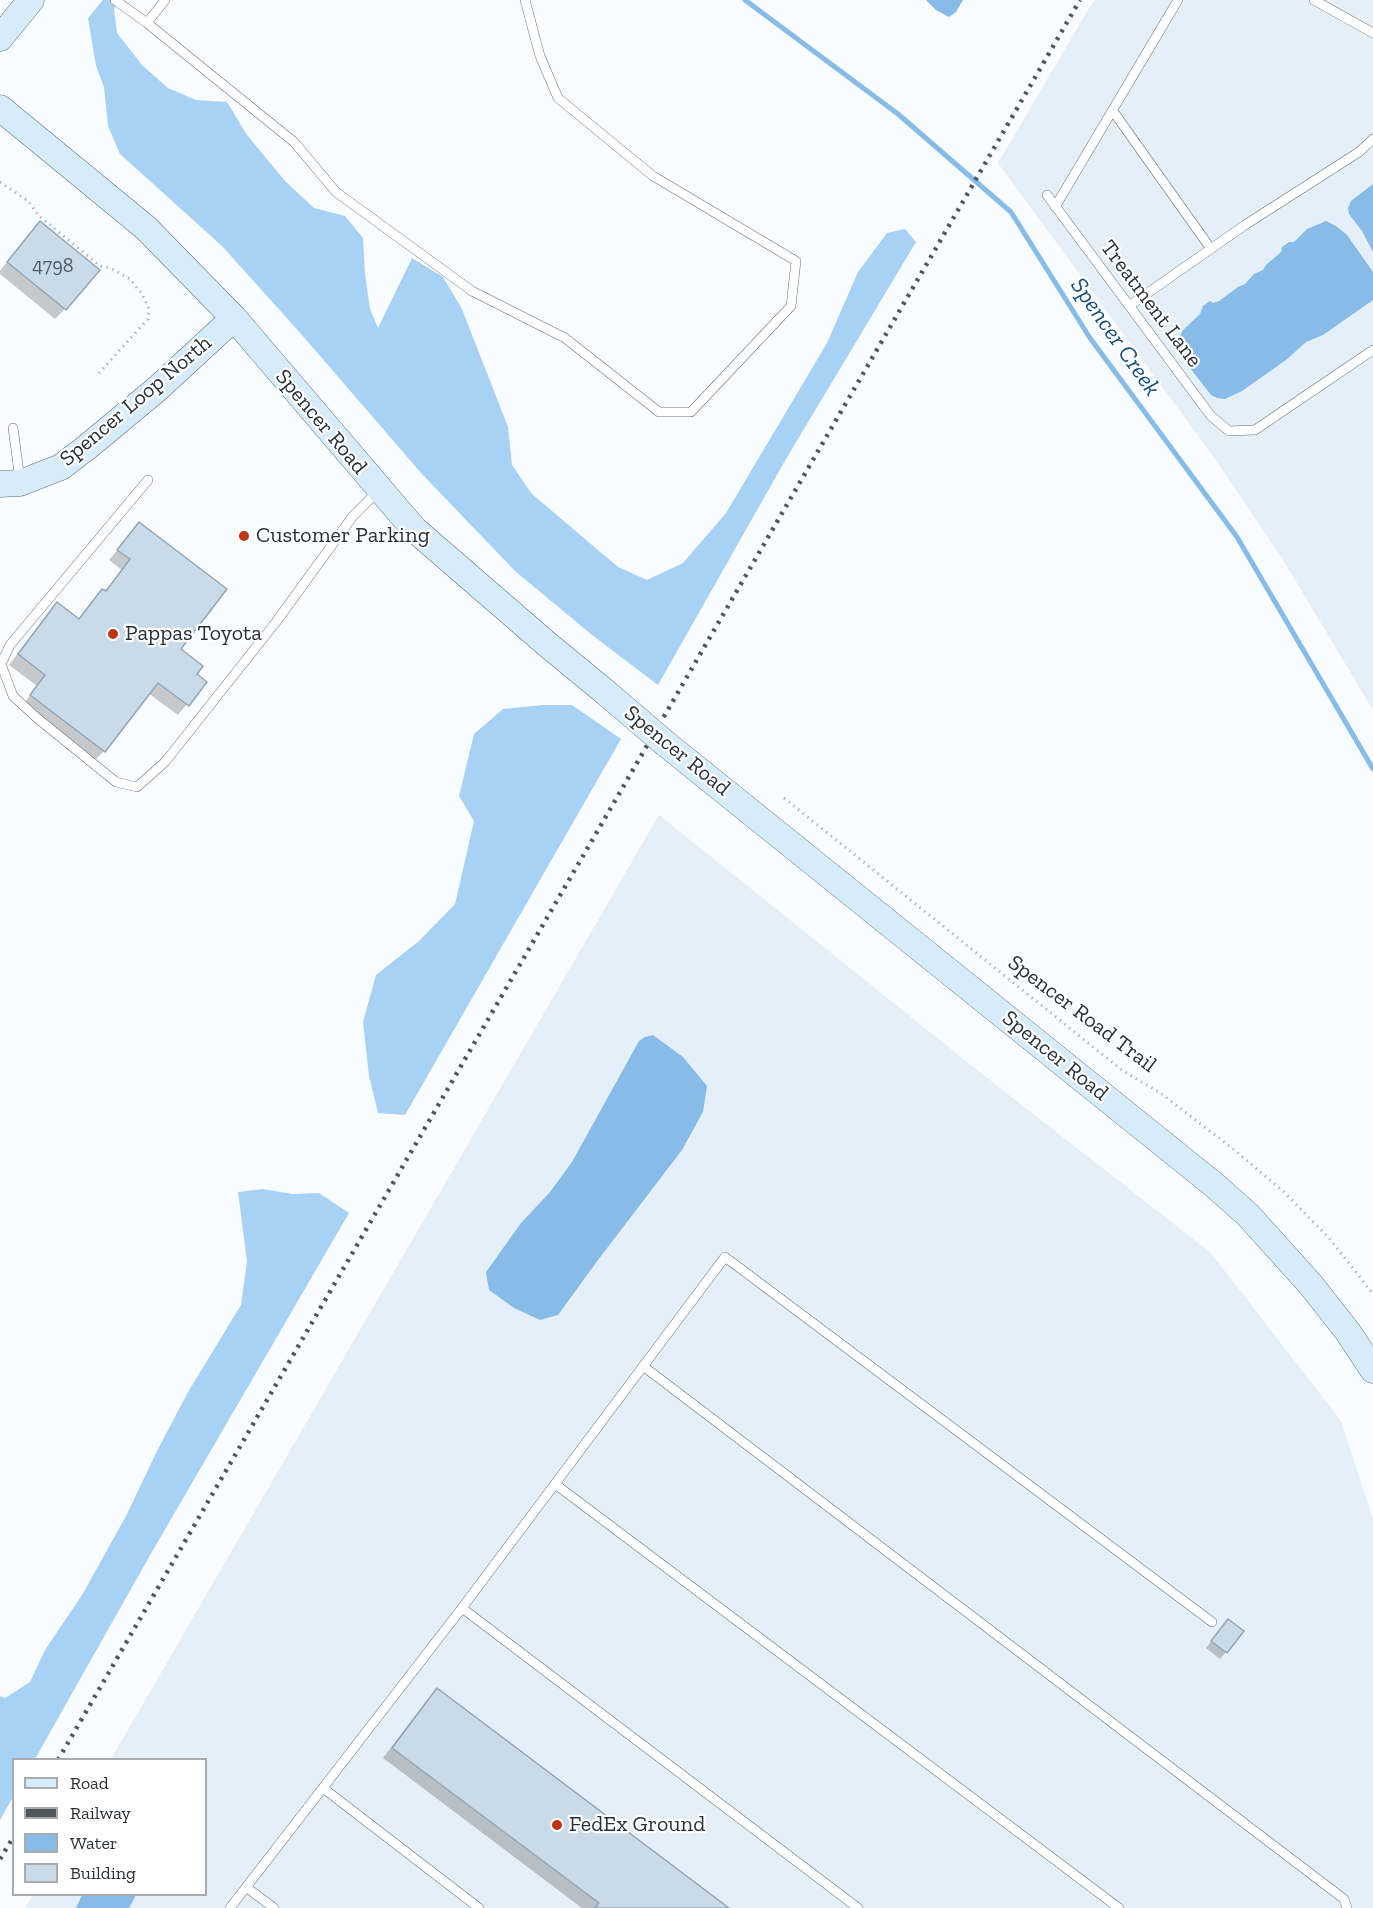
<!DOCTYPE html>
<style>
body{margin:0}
#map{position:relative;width:1373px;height:1908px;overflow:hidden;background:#f8fcff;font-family:"Zilla Slab",serif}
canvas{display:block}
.legend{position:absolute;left:12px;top:1758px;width:195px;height:138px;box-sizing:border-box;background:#fff;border:2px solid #a9acaf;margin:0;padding:8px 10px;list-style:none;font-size:18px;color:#293036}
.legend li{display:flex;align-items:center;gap:12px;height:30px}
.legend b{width:30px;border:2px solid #a9acaf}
</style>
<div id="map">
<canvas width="1373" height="1908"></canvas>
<ul class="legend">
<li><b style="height:8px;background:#d7ecfb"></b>Road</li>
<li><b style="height:8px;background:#50575c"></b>Railway</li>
<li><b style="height:16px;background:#87bce8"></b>Water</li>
<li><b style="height:16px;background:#c9dae9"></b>Building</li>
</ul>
</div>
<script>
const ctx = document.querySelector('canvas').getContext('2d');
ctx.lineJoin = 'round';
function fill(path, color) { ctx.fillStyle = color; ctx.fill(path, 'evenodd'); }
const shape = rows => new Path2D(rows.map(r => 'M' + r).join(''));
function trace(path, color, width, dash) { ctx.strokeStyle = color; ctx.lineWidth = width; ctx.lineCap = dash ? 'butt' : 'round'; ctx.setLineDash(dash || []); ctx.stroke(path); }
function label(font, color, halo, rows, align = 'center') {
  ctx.font = font + ' "Zilla Slab",serif'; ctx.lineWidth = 4.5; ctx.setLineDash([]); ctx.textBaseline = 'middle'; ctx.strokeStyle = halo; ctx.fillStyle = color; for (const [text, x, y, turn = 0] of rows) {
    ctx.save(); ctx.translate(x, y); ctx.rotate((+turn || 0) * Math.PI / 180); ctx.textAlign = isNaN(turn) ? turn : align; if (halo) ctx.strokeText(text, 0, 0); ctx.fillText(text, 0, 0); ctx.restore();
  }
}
const built = shape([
 [1094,0,1373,0,1373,710,1282,558,1213,456,998,163],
 [659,815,977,1070,1211,1253,1341,1421,1373,1519,1373,1908,25,1908,33,1895,206,1894,206,1760,111,1759]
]);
const forest = shape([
 [103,0,121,0,114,9,117,33,142,65,168,88,196,100,227,102,247,135,285,181,314,208,345,216,363,238,365,274,370,309,378,328,412,258,443,277,462,309,508,427,512,465,532,494,618,567,647,580,683,563,726,513,827,343,858,272,887,233,905,229,916,242,786,459,658,685,592,635,515,571,421,473,302,335,222,246,120,154,108,126,104,87,96,66,88,18],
 [543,705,572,705,621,739,405,1115,378,1113,369,1076,363,1022,376,975,419,941,455,904,474,821,459,796,474,734,503,709],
 [262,1189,293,1194,319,1193,349,1213,149,1557,35,1759,14,1760,13,1797,0,1820,0,1696,5,1698,30,1682,45,1650,82,1595,126,1516,158,1449,188,1392,241,1305,247,1261,238,1192]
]);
const water = shape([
 [926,0,963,0,956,12,949,17,936,10],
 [1373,184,1373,252,1362,231,1349,214,1348,208,1351,201],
 [1326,221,1336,226,1347,235,1373,272,1373,300,1323,335,1306,342,1286,360,1242,391,1225,399,1217,398,1211,395,1183,359,1178,341,1182,331,1200,314,1203,306,1210,301,1213,303,1219,301,1238,287,1245,284,1254,274,1263,270,1266,265,1281,252,1282,247,1289,242,1294,242,1307,229],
 [653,1035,683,1057,707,1086,703,1112,682,1150,598,1260,558,1315,540,1320,514,1308,489,1290,486,1272,521,1223,550,1192,572,1162,639,1041,645,1037],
 [82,1895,82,1894,136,1895,129,1908,76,1908]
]);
const shadow = shape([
 [30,233,65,309,55,319,0,274,0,271],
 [139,524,179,649,195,674,205,682,178,715,148,693,104,751,94,761,22,706,37,686,9,665,48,614,58,604,78,620,93,600,102,591,105,592,122,570,109,560],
 [1228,1621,1226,1652,1220,1659,1206,1648],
 [437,1690,726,1908,582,1908,383,1758,427,1700]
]);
const stream = shape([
 [745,0,898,114,1011,212,1090,338,1237,537,1373,769]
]);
const building = shape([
 [40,221,100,270,66,310,7,262,40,221],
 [139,522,227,589,181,649,203,666,197,674,207,682,189,706,158,683,105,752,30,695,45,675,18,654,57,602,79,619,102,589,106,591,130,559,117,550,139,522],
 [1228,1619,1244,1631,1227,1653,1211,1641,1228,1619],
 [437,1688,729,1908,595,1908,599,1903,392,1748,437,1688]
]);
const path = shape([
 [0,182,28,201,38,215,100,266,110,268,130,279,142,294,149,309,148,319,98,374],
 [784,798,1123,1071,1159,1092,1232,1148,1284,1192,1330,1239,1373,1294]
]);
const lane = shape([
 [115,0,147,23,294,142,336,192,472,291,565,338,659,412,691,412,791,306,796,261,653,176,558,98,540,56,525,0],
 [1314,0,1373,33],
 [147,23,165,0],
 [1113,111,1211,249],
 [1047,195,1211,416,1229,431,1255,430,1373,350],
 [1055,207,1178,0],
 [1129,306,1245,225,1359,152,1373,139],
 [13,428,20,480],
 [148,480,10,645,1,664,13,696,37,718,116,782,137,787,165,762,276,622,353,516,379,490],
 [643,1366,1344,1899,1347,1908],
 [555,1484,1119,1908],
 [462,1608,858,1908],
 [323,1788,479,1908],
 [246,1887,274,1908],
 [230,1908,462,1608,725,1257,1212,1622]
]);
const secondary = shape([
 [0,38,31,0],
 [0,108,146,228,234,318,414,529,548,645,604,691],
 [0,484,20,483,61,467,86,448,157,389,234,318],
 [666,744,1213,1184,1248,1215,1311,1285,1348,1332,1373,1370]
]);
const rail = shape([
 [58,1760,1080,0],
 [0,1859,14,1836]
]);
const secondaryBridge = shape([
 [604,691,666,744]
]);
const markers = [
 [244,536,6,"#be3415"],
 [113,634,6,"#be3415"],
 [557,1825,6,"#be3415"]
];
const numberNames = [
 ["4798",53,266]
];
const streetNames = [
 ["Treatment Lane",1151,304,53],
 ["Spencer Loop North",136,401,-40],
 ["Spencer Road",321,422,50],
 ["Spencer Road",677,751,39],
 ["Spencer Road Trail",1082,1014,37],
 ["Spencer Road",1055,1056,39]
];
const poiNames = [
 ["Customer Parking",256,536],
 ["Pappas Toyota",125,634],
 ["FedEx Ground",569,1825]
];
const waterNames = [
 ["Spencer Creek",1115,337,55]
];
fill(built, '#e5eff7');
fill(forest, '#a7d2f5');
fill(water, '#87bce8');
fill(shadow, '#0003');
trace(stream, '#87bce8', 5);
fill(building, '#c9dae9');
trace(building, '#94a5b3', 1.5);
trace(lane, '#61717e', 10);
trace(secondary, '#61717e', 27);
trace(path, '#b3b8bc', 3, [1.5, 4.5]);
trace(lane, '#fff', 9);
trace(secondary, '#d7ecfb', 26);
trace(rail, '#50575c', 4.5, [3, 6]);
trace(secondaryBridge, '#61717e', 27, []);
trace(secondaryBridge, '#d7ecfb', 26);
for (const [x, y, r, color] of markers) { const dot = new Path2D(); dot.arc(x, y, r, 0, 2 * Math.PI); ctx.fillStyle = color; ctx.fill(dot); trace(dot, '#fff', 2); }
label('20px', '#515a63', null, numberNames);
label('22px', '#293036', '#fff', streetNames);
label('22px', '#293036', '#fff', poiNames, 'left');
label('italic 24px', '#125079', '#fff', waterNames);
</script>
